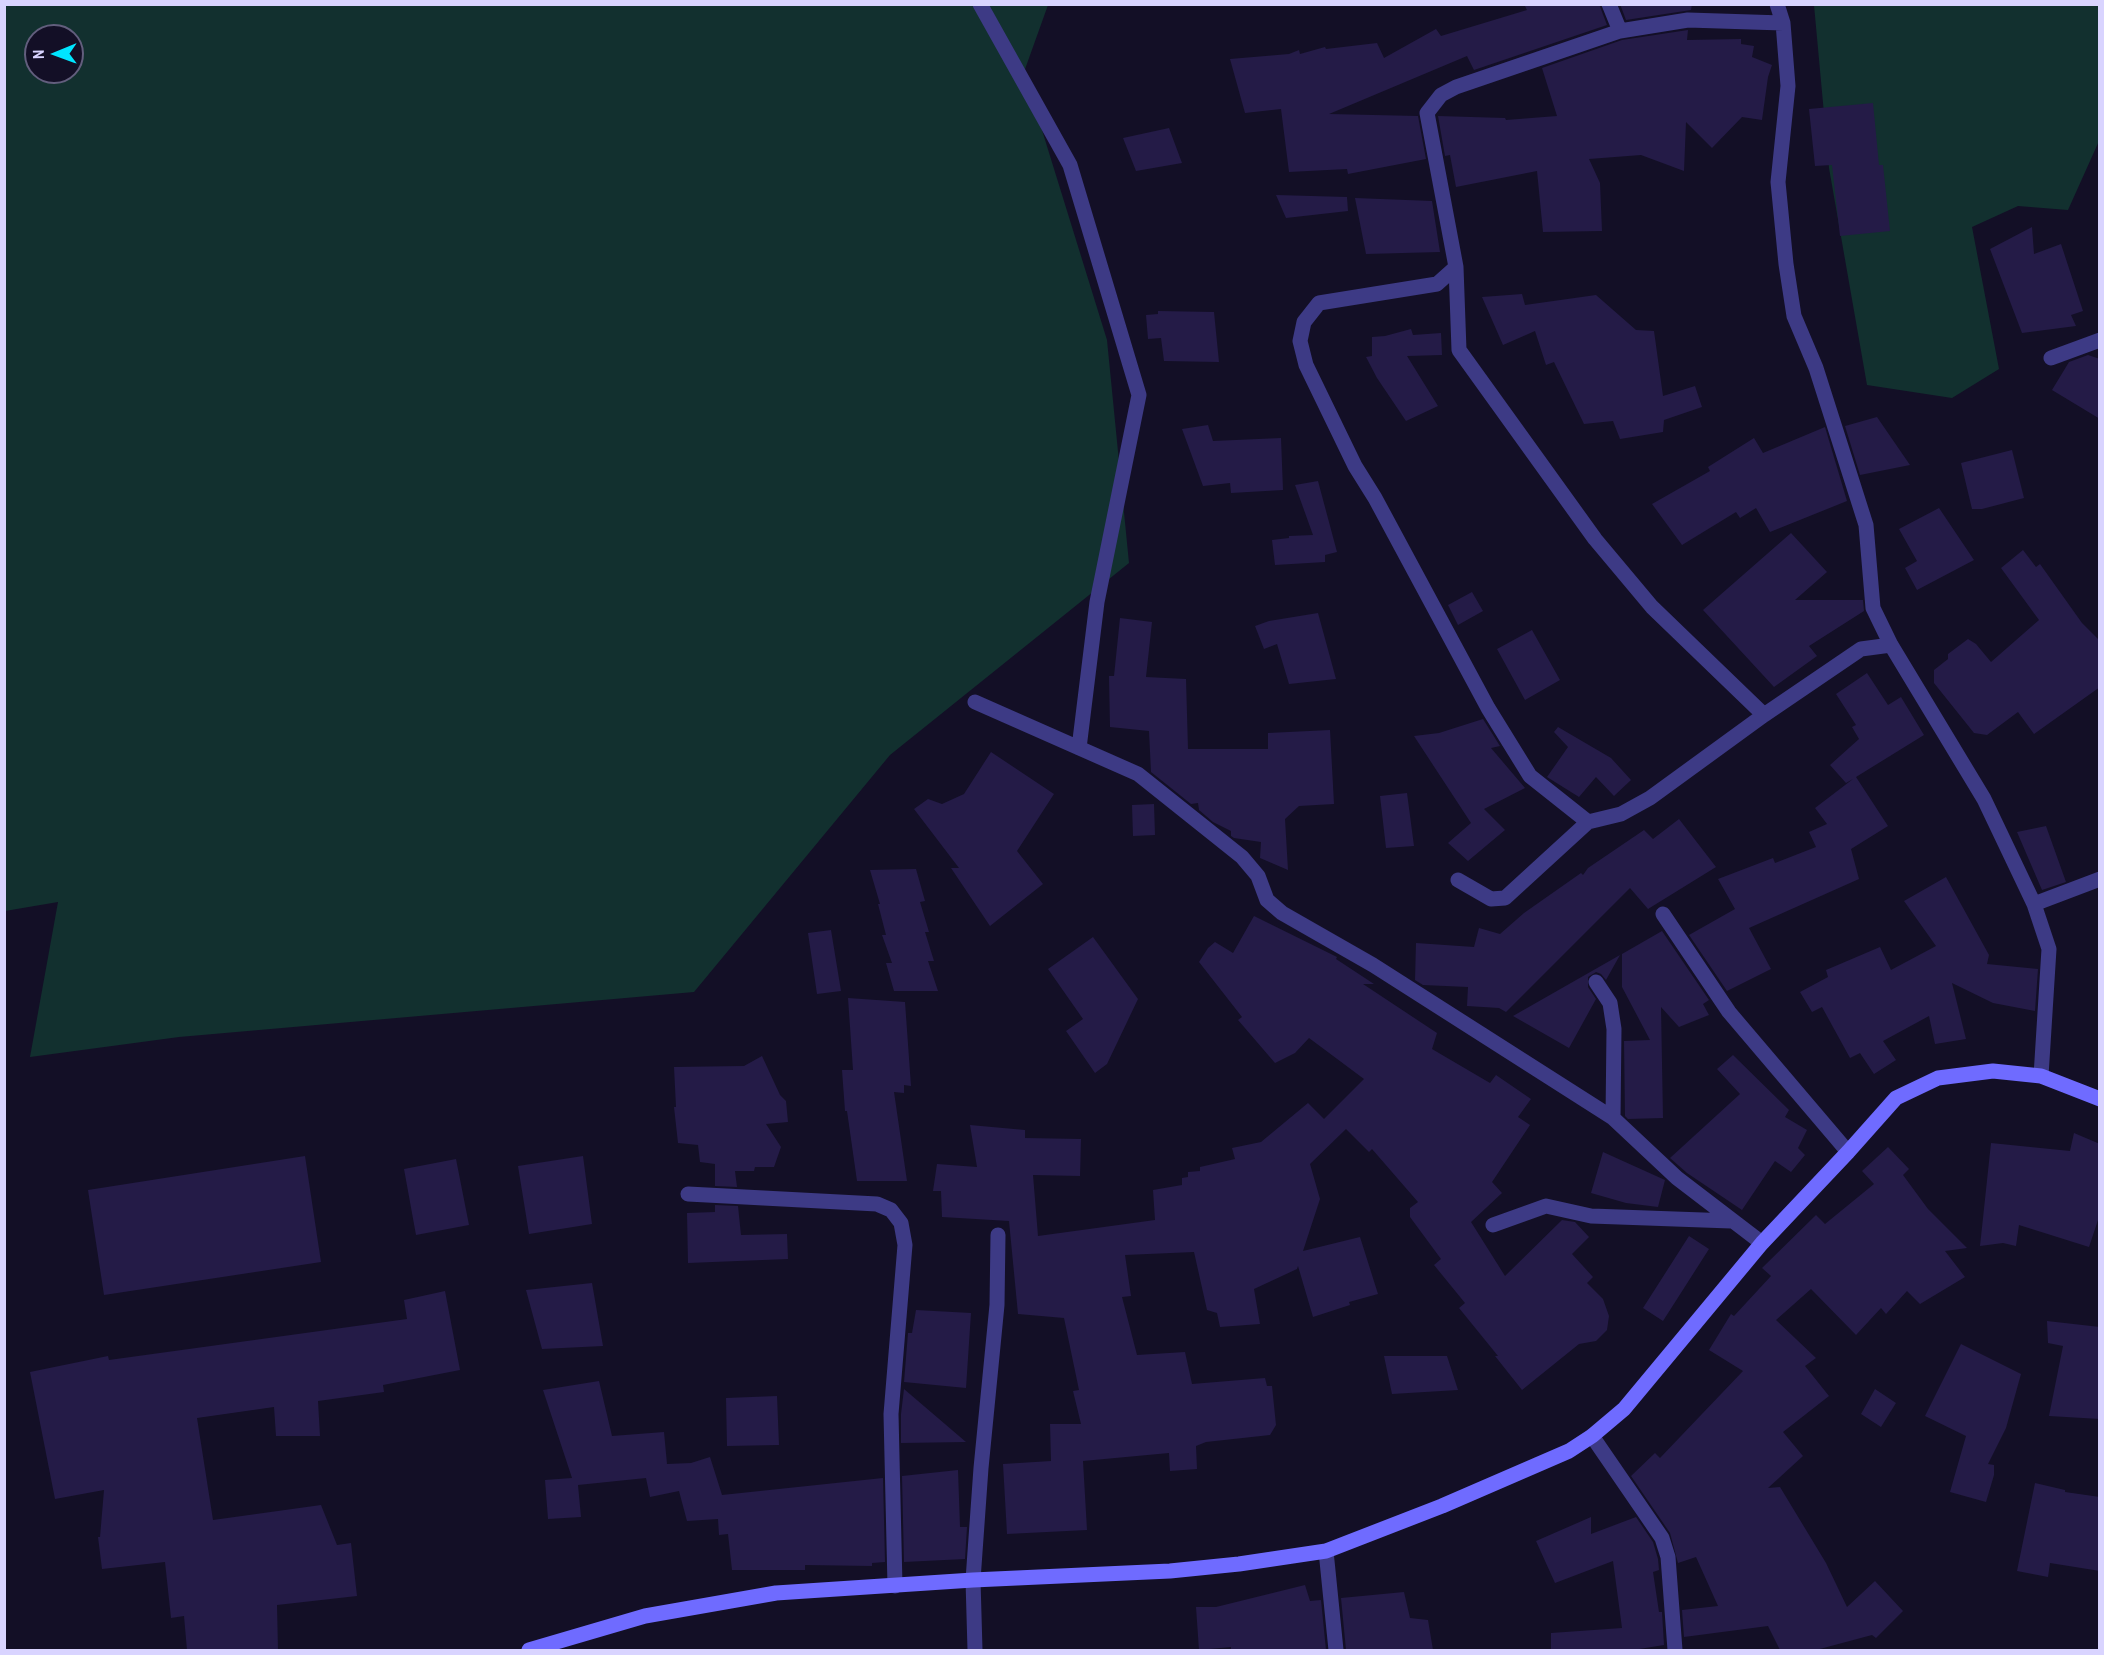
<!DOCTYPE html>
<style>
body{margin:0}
#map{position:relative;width:2104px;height:1655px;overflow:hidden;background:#130f26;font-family:"Archivo Narrow",sans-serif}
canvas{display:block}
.frame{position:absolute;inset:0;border:6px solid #d9d4ff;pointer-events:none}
.north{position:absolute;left:24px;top:24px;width:60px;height:60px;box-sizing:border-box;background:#130f26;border:2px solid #625e7d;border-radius:50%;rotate:269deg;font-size:16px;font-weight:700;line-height:24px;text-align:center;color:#d9d4ff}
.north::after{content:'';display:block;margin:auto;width:21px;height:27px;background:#00e5ff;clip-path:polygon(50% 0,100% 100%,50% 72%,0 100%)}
</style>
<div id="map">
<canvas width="2104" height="1655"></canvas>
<div class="frame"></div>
<div class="north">N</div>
</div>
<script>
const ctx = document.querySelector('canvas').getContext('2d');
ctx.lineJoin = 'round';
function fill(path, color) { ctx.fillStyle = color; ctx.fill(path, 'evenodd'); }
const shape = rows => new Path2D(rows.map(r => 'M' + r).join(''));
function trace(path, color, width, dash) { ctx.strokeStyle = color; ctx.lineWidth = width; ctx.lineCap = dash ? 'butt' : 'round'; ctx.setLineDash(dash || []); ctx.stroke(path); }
const green = shape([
 [4,5,1048,5,1024,72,1107,340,1129,563,890,755,694,992,179,1037,30,1057,58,902,5,911],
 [36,36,72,36,72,72,36,72],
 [1814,5,2099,5,2099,141,2068,210,2018,206,1972,227,1999,369,1952,398,1867,385,1829,168]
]);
const building = shape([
 [1524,4,1599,4,1607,25,1474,70,1467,56,1329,114,1418,116,1426,159,1348,174,1347,169,1289,172,1281,109,1245,113,1230,59,1289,54,1299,50,1300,54,1325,47,1326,49,1377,43,1384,58,1436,29,1441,36,1527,10],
 [1620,4,1692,4,1691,10,1626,20],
 [1688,30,1687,40,1741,39,1741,44,1754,46,1752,57,1772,65,1768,77,1762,120,1742,117,1712,148,1686,122,1684,171,1641,155,1589,159,1600,183,1602,231,1543,232,1537,171,1456,187,1450,155,1445,156,1438,116,1505,118,1506,120,1557,116,1542,68,1622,40],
 [1873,103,1879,165,1883,165,1890,231,1840,236,1832,165,1815,166,1809,109],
 [1169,128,1182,163,1136,171,1123,138],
 [1276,195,1347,197,1348,211,1286,218],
 [1355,198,1432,201,1440,252,1366,254],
 [2032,227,2034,254,2061,244,2083,311,2071,315,2076,326,2022,333,1990,249],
 [1522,294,1525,305,1596,295,1636,330,1654,331,1663,396,1695,386,1702,407,1664,420,1663,432,1620,439,1613,421,1584,424,1554,362,1546,365,1535,331,1503,345,1482,297],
 [1158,311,1214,312,1219,362,1164,361,1161,338,1148,339,1146,315,1158,314],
 [1411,329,1413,335,1441,333,1442,355,1407,356,1438,406,1406,421,1377,378,1366,357,1372,356,1372,337,1385,336],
 [2088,355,2100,359,2100,419,2052,390,2069,362],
 [1877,417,1910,465,1860,475,1845,426],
 [1208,425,1213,441,1281,438,1283,490,1231,493,1230,483,1203,486,1182,429],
 [1825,427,1847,501,1770,532,1756,508,1740,518,1736,512,1682,545,1652,504,1710,471,1708,467,1754,438,1763,453],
 [2012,450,2024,498,1982,509,1972,509,1961,463],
 [1318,481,1337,552,1325,555,1325,562,1275,565,1272,540,1289,538,1289,536,1313,535,1295,485],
 [1939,508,1974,560,1917,590,1905,568,1917,561,1899,529],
 [1791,533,1827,572,1795,600,1863,600,1864,611,1809,646,1817,656,1774,687,1703,610],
 [2023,550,2036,567,2040,564,2082,623,2100,641,2100,687,2034,734,2018,712,1987,735,1974,733,1934,683,1934,670,1948,659,1948,654,1968,639,1976,644,1991,662,2039,620,2001,568],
 [1472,592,1483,611,1458,625,1448,605],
 [1318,613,1336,679,1289,684,1277,644,1264,649,1255,626,1269,621],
 [1120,618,1152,622,1146,677,1186,679,1188,749,1268,749,1268,733,1330,730,1334,804,1299,806,1285,819,1288,870,1260,858,1261,842,1234,838,1231,836,1231,831,1213,822,1199,810,1198,803,1191,804,1151,772,1149,731,1110,727,1109,676,1114,676],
 [1532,630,1560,680,1525,700,1497,649],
 [1867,673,1888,705,1901,697,1924,735,1856,777,1888,826,1851,849,1859,879,1749,928,1771,969,1727,991,1689,935,1735,909,1718,879,1773,858,1775,863,1816,847,1809,832,1827,824,1815,808,1853,779,1846,783,1830,765,1859,739,1852,727,1856,725,1836,694],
 [1483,719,1500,746,1491,748,1525,788,1484,809,1505,830,1468,861,1448,843,1471,823,1414,736,1439,733],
 [1558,727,1611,758,1631,780,1614,796,1596,777,1579,797,1547,777,1568,747,1554,732],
 [991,752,1054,794,1017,851,1043,884,990,926,951,868,959,868,914,809,928,799,942,804,964,794],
 [1407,793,1414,846,1386,848,1380,796],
 [1154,804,1155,835,1133,836,1132,805],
 [1679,819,1716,867,1648,909,1630,888,1506,1012,1499,1008,1467,1006,1468,987,1423,985,1415,980,1416,943,1474,947,1479,928,1500,934,1524,913,1581,873,1583,875,1588,868,1644,830,1653,839],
 [2046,826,2066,882,2042,890,2017,832],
 [916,869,925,901,920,902,929,932,925,932,934,961,928,961,938,991,894,991,886,963,892,963,882,935,886,935,878,904,880,904,870,870],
 [1946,877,1989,955,1987,964,2038,969,2035,1011,1993,1003,1952,983,1966,1039,1935,1044,1929,1016,1883,1041,1896,1060,1874,1074,1860,1053,1850,1058,1822,1007,1812,1012,1800,992,1828,977,1826,970,1880,947,1891,970,1936,946,1904,901],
 [1254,916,1337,957,1336,959,1374,984,1363,984,1437,1033,1432,1049,1490,1083,1496,1075,1531,1099,1518,1117,1530,1125,1492,1182,1502,1193,1471,1222,1505,1276,1562,1220,1575,1222,1589,1237,1572,1254,1593,1277,1587,1283,1603,1299,1609,1316,1607,1330,1596,1341,1579,1344,1522,1390,1495,1356,1498,1356,1459,1308,1465,1303,1434,1265,1441,1259,1410,1217,1410,1208,1418,1202,1372,1149,1369,1152,1346,1129,1310,1164,1320,1199,1303,1251,1360,1237,1378,1294,1349,1302,1350,1305,1313,1317,1298,1266,1297,1269,1254,1289,1260,1324,1220,1327,1217,1313,1207,1310,1194,1252,1125,1255,1131,1296,1122,1297,1137,1355,1185,1352,1192,1384,1265,1378,1267,1386,1272,1386,1276,1425,1270,1435,1206,1442,1196,1446,1197,1469,1170,1471,1169,1453,1083,1461,1087,1530,1007,1534,1003,1464,1051,1461,1050,1424,1081,1424,1073,1391,1079,1390,1064,1318,1018,1314,1009,1221,942,1217,941,1191,933,1191,937,1164,977,1167,970,1125,1025,1130,1025,1138,1081,1139,1080,1176,1033,1175,1038,1236,1155,1220,1153,1190,1182,1185,1182,1178,1188,1177,1188,1172,1200,1171,1200,1167,1235,1159,1232,1148,1261,1142,1308,1103,1324,1119,1364,1079,1309,1038,1295,1053,1275,1063,1238,1020,1242,1017,1199,962,1208,948,1215,942,1233,953],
 [831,930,841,991,817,994,808,933],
 [1662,931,1709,1000,1703,1004,1709,1015,1679,1027,1661,1007,1663,1118,1628,1119,1625,1116,1624,1041,1650,1040,1622,987,1622,954],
 [1093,937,1138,999,1107,1064,1095,1073,1066,1031,1083,1019,1048,969],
 [1620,955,1606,980,1601,974,1596,972,1588,977,1588,987,1596,999,1569,1048,1513,1016],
 [848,998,905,1002,911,1086,904,1085,904,1093,894,1092,907,1181,857,1181,847,1111,845,1111,842,1070,853,1070],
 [1733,1055,1789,1110,1785,1117,1807,1130,1798,1148,1805,1155,1791,1172,1775,1161,1742,1210,1687,1173,1670,1158,1740,1094,1717,1069],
 [762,1056,780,1095,786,1101,788,1122,766,1124,781,1147,774,1167,755,1167,754,1171,735,1171,737,1187,715,1186,715,1164,700,1162,698,1145,678,1143,674,1107,676,1107,674,1067,744,1066],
 [2074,1133,2100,1144,2100,1214,2089,1247,2019,1225,2016,1246,2003,1243,1980,1246,1991,1143,2070,1151],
 [1888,1147,1909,1169,1903,1175,1928,1209,1967,1248,1945,1251,1965,1277,1920,1304,1907,1291,1886,1314,1881,1308,1856,1335,1811,1289,1776,1320,1816,1358,1805,1366,1829,1396,1783,1432,1803,1456,1768,1488,1780,1487,1826,1563,1847,1607,1875,1581,1903,1611,1876,1638,1872,1635,1816,1650,1780,1650,1768,1626,1684,1637,1682,1610,1718,1606,1696,1557,1678,1563,1670,1533,1631,1476,1655,1453,1660,1458,1743,1371,1709,1350,1731,1314,1734,1316,1771,1276,1762,1268,1816,1215,1825,1224,1874,1184,1862,1171],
 [1603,1152,1665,1180,1658,1207,1626,1203,1591,1193],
 [305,1156,321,1262,104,1295,88,1190],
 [583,1156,592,1224,529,1234,518,1166],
 [456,1159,469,1225,416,1235,404,1169],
 [715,1205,738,1206,741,1235,787,1234,788,1259,688,1263,687,1213,715,1212],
 [1689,1236,1709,1249,1663,1321,1643,1308],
 [592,1283,603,1346,542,1349,526,1290],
 [445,1291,460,1370,383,1385,384,1392,318,1401,320,1436,276,1436,274,1407,197,1418,213,1520,321,1505,337,1545,351,1543,357,1596,277,1605,278,1650,187,1650,184,1616,171,1618,165,1562,102,1569,98,1537,100,1537,104,1490,55,1499,30,1372,108,1356,109,1360,407,1319,404,1300],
 [916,1310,971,1313,966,1388,904,1382,908,1333,912,1333],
 [2047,1321,2100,1327,2100,1419,2049,1416,2063,1346,2048,1343],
 [1961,1344,2021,1374,2006,1428,1988,1464,1994,1465,1994,1475,1986,1502,1950,1492,1966,1436,1925,1416],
 [1384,1356,1447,1356,1458,1390,1392,1394],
 [599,1381,612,1436,664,1432,667,1464,691,1463,710,1457,722,1495,883,1478,885,1562,872,1563,872,1566,805,1565,805,1570,732,1570,728,1534,719,1535,718,1519,687,1521,679,1491,650,1497,646,1478,578,1485,581,1517,548,1519,545,1480,572,1478,543,1390],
 [904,1389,966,1442,901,1443,901,1414],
 [1875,1389,1896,1403,1881,1427,1861,1414],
 [777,1396,779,1445,727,1446,726,1398],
 [958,1470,960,1527,967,1527,965,1559,904,1562,902,1476],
 [2035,1483,2065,1490,2065,1492,2100,1497,2100,1571,2050,1563,2048,1577,2017,1571],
 [1591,1517,1591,1534,1636,1517,1653,1542,1658,1559,1659,1570,1653,1572,1659,1612,1662,1612,1664,1645,1633,1650,1551,1650,1551,1633,1622,1628,1613,1561,1555,1583,1536,1541],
 [1305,1585,1310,1601,1321,1600,1326,1650,1231,1650,1231,1647,1199,1650,1196,1607,1216,1607],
 [1404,1592,1410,1618,1428,1620,1433,1650,1346,1650,1341,1598]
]);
const minor = shape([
 [980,4,1070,165,1139,395,1097,602,1079,748],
 [1609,4,1620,31],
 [1777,4,1783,23,1788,86,1778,182,1786,264,1794,316,1816,368,1866,525,1873,608,1891,645,1984,799,2034,904,2049,949,2041,1076],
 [1456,267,1437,284,1319,303,1304,322,1300,341,1306,365,1355,466,1375,498,1488,708,1530,776,1588,822],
 [2051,358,2100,340],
 [975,702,1138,774,1242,857,1258,876,1267,900,1282,913,1373,965,1613,1118,1677,1178,1762,1243],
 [1764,715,1652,607,1595,539,1459,350,1456,267,1427,113,1441,95,1456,87,1620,31,1688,20,1783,23],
 [1458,880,1491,899,1505,898,1588,822,1621,814,1650,798,1764,715,1861,649,1891,645],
 [2034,904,2100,879],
 [1663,914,1729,1012,1848,1152],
 [1596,982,1610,1003,1614,1029,1613,1118],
 [688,1194,877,1204,891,1210,901,1223,905,1245,891,1414,895,1586],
 [1493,1225,1546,1206,1591,1216,1731,1221],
 [1592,1436,1662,1538,1668,1557,1675,1650],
 [1326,1551,1336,1650],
 [975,1650,973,1580,981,1468,997,1305,998,1235]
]);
const secondary = shape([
 [529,1650,645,1616,776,1593,973,1580,1170,1571,1239,1564,1326,1551,1442,1506,1569,1451,1592,1436,1624,1409,1762,1243,1848,1152,1896,1098,1938,1078,1993,1071,2041,1076,2100,1099]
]);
fill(green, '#12302f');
fill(building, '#241b47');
trace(minor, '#3d3a85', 15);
trace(secondary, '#6f6bff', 15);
</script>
